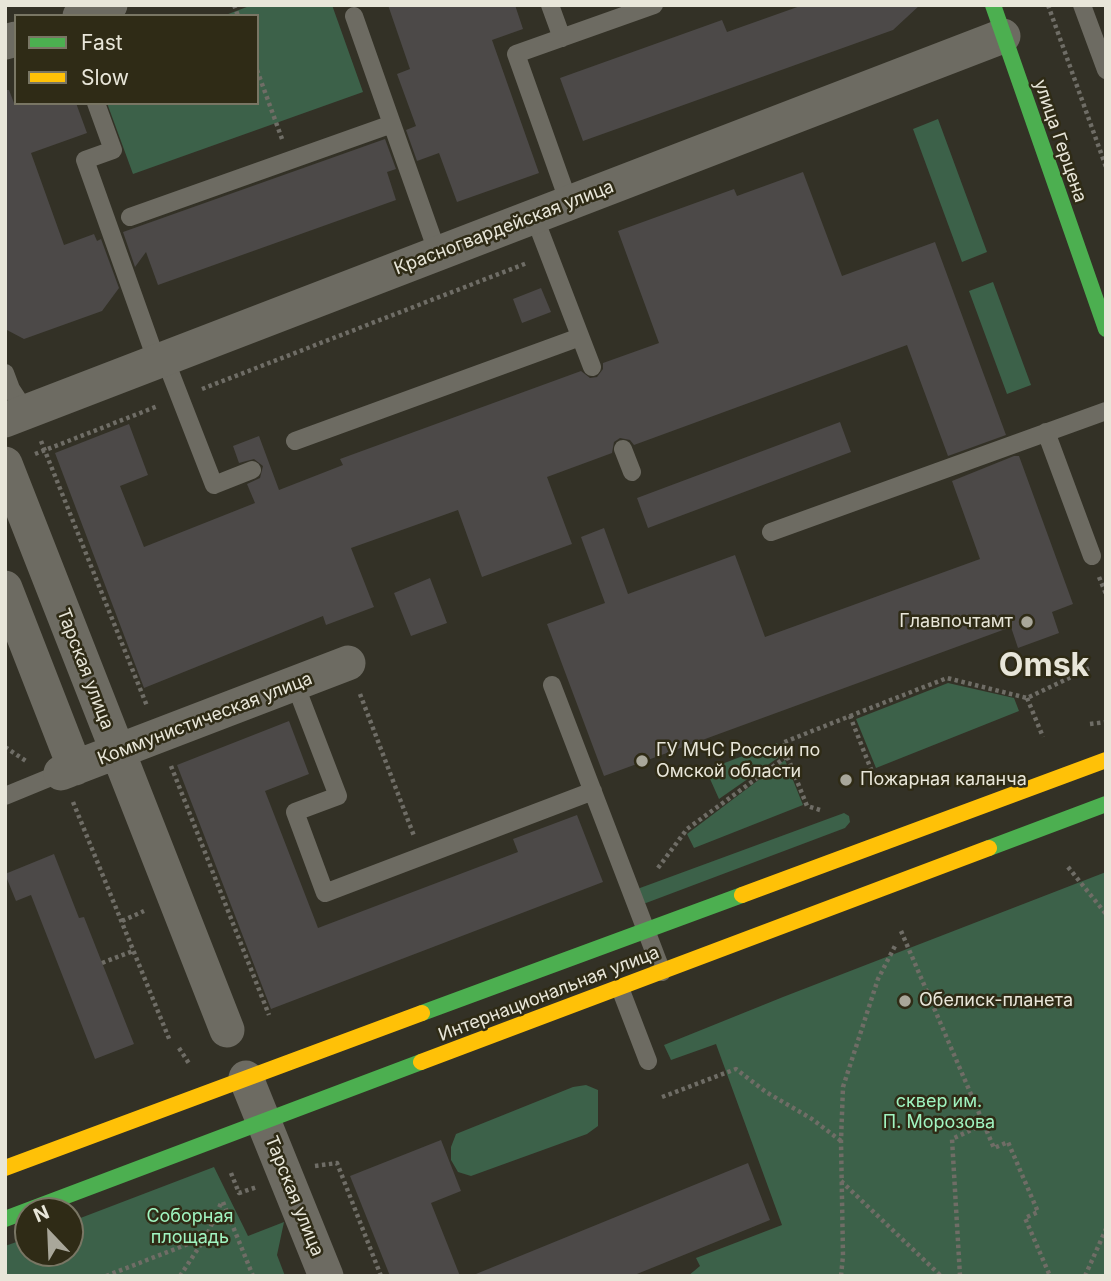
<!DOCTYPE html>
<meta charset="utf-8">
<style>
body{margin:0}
#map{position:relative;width:1111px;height:1281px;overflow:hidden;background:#333126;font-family:Inter,sans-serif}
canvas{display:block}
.frame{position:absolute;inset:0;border:7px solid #e8e6d9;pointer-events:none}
.legend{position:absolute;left:14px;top:14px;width:245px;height:91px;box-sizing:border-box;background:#2f2b16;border:2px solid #797664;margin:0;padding:9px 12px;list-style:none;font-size:21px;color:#e8e6d9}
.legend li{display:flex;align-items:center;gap:14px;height:35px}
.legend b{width:35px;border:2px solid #797664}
.north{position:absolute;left:14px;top:1197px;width:70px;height:70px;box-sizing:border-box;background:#2f2b16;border:2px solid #797664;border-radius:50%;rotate:337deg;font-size:19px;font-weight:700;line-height:28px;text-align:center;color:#e8e6d9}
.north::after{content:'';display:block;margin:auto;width:24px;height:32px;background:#a9a79a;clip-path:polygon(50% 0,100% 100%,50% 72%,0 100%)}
</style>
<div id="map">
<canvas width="1111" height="1281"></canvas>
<div class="frame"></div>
<ul class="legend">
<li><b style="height:9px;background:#4caf50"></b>Fast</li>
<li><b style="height:9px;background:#ffc107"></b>Slow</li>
</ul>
<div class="north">N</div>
</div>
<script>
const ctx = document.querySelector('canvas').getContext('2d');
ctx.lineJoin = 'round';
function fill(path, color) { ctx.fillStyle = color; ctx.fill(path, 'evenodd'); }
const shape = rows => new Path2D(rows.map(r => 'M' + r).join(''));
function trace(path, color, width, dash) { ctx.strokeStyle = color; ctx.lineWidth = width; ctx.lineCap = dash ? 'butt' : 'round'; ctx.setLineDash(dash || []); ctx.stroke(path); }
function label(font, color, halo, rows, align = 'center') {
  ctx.font = font + ' Inter,sans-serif'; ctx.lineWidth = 5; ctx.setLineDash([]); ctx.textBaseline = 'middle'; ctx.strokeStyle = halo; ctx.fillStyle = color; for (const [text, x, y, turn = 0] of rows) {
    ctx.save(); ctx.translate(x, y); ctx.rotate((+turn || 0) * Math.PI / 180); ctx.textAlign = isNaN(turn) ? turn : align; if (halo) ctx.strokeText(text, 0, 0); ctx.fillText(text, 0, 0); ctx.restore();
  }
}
const green = shape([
 [252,5,332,5,363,92,133,174,107,103,257,103,257,16,223,16],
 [938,119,987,252,962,262,913,129],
 [993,282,1031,385,1007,394,969,291],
 [948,683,1014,698,1019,711,876,768,856,719],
 [777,743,782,755,719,799,706,770],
 [785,760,803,805,694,848,687,834],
 [844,813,849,816,850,822,845,828,646,903,640,902,636,892,640,888],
 [1106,872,1106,1276,688,1276,700,1266,696,1258,782,1225,716,1044,671,1060,664,1045,783,997],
 [586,1085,598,1090,598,1126,587,1134,471,1176,458,1172,451,1160,451,1147,456,1134,573,1087],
 [214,1167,248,1236,284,1222,277,1255,285,1276,5,1276,5,1246,28,1238,28,1253,70,1253,70,1222]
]);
const building = shape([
 [388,5,515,5,523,29,492,40,539,173,457,202,439,153,417,161,406,130,416,126,397,74,410,69],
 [803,5,920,5,893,30,583,141,560,78,722,20,727,32],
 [5,90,9,90,14,103,76,103,87,133,31,153,64,245,94,234,97,241,101,239,119,288,102,311,24,339,5,329],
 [385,139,396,169,387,172,396,200,158,285,146,252,135,267,123,232],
 [803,172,842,276,935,242,1006,435,948,456,907,345,634,445,630,440,620,438,614,442,612,453,547,477,572,544,482,577,458,510,351,548,374,607,326,625,323,616,144,688,55,453,129,424,148,475,120,486,144,547,255,503,247,484,260,478,263,466,254,459,239,463,233,446,259,436,279,490,343,465,340,459,581,371,590,378,597,377,603,369,603,363,659,343,618,231,734,189,737,196],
 [541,288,551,312,522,323,513,299],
 [840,422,851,452,648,528,637,498],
 [1014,456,1019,456,1073,604,1052,612,1059,633,1018,648,1011,627,604,776,547,624,605,603,581,537,604,528,628,594,735,555,765,637,980,559,952,481],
 [430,578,447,623,411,636,394,593],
 [289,721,309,774,265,791,318,928,518,852,513,839,577,815,603,882,271,1009,177,765],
 [54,854,79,918,84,917,134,1044,95,1059,31,895,16,901,5,874],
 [441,1140,461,1191,431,1203,460,1276,390,1276,350,1176],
 [748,1163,770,1220,632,1276,471,1276]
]);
const path = shape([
 [234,5,238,16],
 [1048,5,1106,167],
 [257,70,282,139],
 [202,389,527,263],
 [41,441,147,706],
 [35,454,158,406],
 [1099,577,1106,594],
 [360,694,414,836],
 [1027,698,1043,737],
 [850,716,947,678,1027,698,1090,668],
 [1090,724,1106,722],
 [5,747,26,761],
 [171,766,269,1015],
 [73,802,170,1041],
 [820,810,807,806,782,743,850,716,878,787],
 [1068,867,1106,914],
 [658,868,687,829,786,757],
 [122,921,144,911],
 [901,931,994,1148,1008,1142,1038,1212,1025,1218,1050,1276],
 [102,963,133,951],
 [179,1048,190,1065],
 [662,1097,736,1069,766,1092,812,1119,841,1141],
 [315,1166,337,1163,381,1276],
 [231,1173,239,1193,257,1187],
 [841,1181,941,1276],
 [223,1202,253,1276],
 [106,1276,206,1237,222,1201],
 [180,1276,205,1238],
 [841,1276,843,1256,841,1141,843,1087,878,979,895,946],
 [960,1276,952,1139,984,1124],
 [1085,1276,1106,1229]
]);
const lane = shape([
 [550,5,562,38],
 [1082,5,1106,70],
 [354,16,392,124],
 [96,103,113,150,85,160,157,362],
 [569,203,516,54,654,5],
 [534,216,592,367],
 [130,217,392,124,438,254],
 [165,359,214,485,252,470],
 [5,373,11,389,26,412],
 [1046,432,1092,556],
 [295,441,580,337],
 [623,449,632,472],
 [771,532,1106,411],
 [295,684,338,796,295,812,325,893,593,791],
 [552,685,662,972],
 [5,796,61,773],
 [620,988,648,1061]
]);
const street = shape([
 [80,16,110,5],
 [5,42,16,39],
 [5,420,1003,36],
 [5,464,227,1030],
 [5,588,75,768],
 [61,773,348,663],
 [246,1078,326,1276]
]);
const fast = shape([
 [993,5,1106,329],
 [989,848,1106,804],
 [422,1013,742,895],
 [5,1219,421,1062]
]);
const slow = shape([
 [742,895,1106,760],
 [421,1062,989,848],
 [5,1168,422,1013]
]);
const markers = [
 [1027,622,7,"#a9a79a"],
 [642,761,7,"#a9a79a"],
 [846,780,7,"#a9a79a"],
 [905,1001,7,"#a9a79a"]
];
const streetNames = [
 ["улица Герцена",1060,141,71],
 ["Красногвардейская улица",504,228,-21],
 ["Тарская улица",85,669,69],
 ["Коммунистическая улица",205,719,-21],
 ["Интернациональная улица",549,994,-21],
 ["Тарская улица",294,1196,68]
];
const poiNames = [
 ["Главпочтамт",1013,622,"right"],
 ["ГУ МЧС России по",656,751],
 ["Омской области",656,772],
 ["Пожарная каланча",860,780],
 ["Обелиск-планета",919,1001]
];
const parkNames = [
 ["сквер им.",939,1102],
 ["П. Морозова",939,1123],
 ["Соборная",190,1217],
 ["площадь",190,1238]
];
const townNames = [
 ["Omsk",1044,666]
];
fill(green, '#3c6149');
fill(building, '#4c4948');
trace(path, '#6f6d66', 4.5, [3.5, 3.5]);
trace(lane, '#6d6b62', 18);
trace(street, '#6d6b62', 35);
trace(fast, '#4caf50', 16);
trace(slow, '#ffc107', 16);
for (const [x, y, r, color] of markers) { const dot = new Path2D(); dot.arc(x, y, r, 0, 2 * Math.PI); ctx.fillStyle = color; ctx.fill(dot); trace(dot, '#2f2b16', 2.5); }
label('18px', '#e8e6d9', '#2f2b16', streetNames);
label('18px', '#e8e6d9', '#2f2b16', poiNames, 'left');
label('18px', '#a0f4c0', '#2f2b16', parkNames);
label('bold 32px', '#e8e6d9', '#2f2b16', townNames);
</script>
